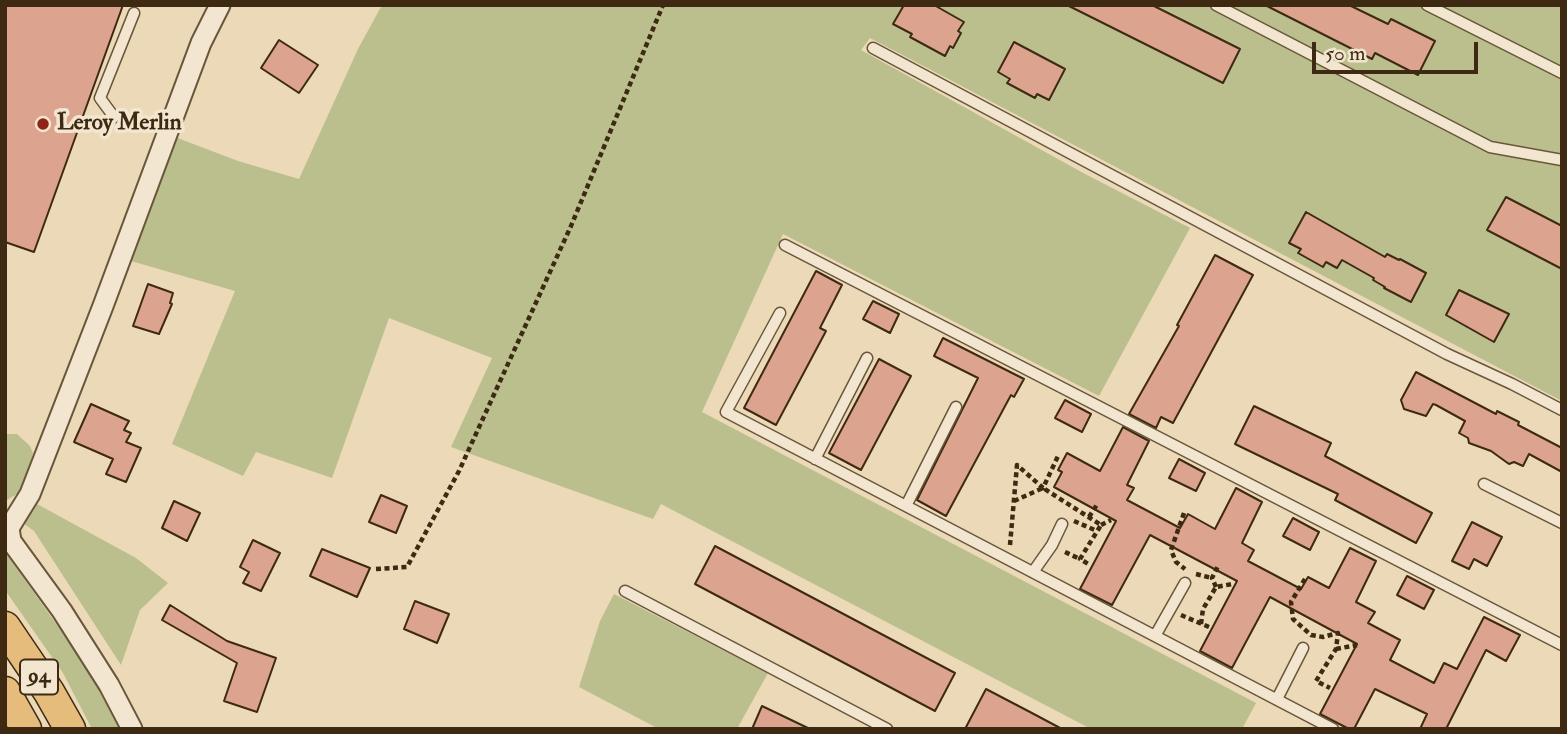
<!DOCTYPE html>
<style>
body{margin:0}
#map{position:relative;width:1567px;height:734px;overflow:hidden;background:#ebd9b7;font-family:"IM FELL Double Pica",serif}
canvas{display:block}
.frame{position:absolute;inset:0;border:7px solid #3e2a12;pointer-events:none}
.scale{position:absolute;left:1312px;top:42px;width:166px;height:32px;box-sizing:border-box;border:4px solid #3e2a12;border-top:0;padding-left:9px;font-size:21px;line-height:24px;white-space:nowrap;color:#3e2a12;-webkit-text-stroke:5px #f2e6d0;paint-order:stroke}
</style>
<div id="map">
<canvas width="1567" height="734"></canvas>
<div class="frame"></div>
<div class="scale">50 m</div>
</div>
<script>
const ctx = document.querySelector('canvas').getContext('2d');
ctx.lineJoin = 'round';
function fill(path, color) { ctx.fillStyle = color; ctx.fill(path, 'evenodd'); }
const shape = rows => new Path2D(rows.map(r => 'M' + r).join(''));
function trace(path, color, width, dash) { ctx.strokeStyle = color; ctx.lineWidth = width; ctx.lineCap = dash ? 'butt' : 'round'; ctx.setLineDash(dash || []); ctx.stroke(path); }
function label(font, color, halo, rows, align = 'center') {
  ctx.font = font + ' "IM FELL Double Pica",serif'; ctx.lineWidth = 7; ctx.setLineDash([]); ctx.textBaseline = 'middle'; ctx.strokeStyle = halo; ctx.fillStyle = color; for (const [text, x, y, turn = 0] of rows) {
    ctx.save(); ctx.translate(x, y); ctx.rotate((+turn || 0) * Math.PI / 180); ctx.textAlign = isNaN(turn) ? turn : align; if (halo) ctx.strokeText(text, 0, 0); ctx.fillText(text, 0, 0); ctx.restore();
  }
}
const green = shape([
 [382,5,1562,5,1562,401,870,38,861,50,1085,174,1190,228,1099,396,783,234,702,412,1256,703,1242,729,1091,729,661,504,653,519,451,447,492,358,389,318,332,478,256,452,243,476,172,444,235,291,131,261,175,137,238,161,299,179,358,49],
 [5,434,17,434,30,446,33,453,27,476,17,494,5,501],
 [37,504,136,558,168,583,140,610,121,665,34,531,23,523],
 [5,552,89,670,122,729,92,729,63,673,5,590],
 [614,594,768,673,737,729,659,729,579,687,600,621]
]);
const building = shape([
 [5,5,123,5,34,252,5,242,5,5],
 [904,5,934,5,964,22,958,31,961,33,953,48,950,46,945,56,910,37,912,34,893,24,904,5],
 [1067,5,1152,5,1240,49,1223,83,1067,5],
 [1265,5,1349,5,1388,24,1391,19,1435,41,1418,75,1375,53,1372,59,1265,5],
 [279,40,318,65,299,93,261,68,279,40],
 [1014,42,1065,69,1049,100,1037,94,1035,98,1007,83,1010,79,998,72,1014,42],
 [1506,197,1562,226,1562,269,1487,230,1506,197],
 [1306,212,1385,257,1387,254,1399,260,1400,259,1426,273,1411,302,1384,288,1385,287,1373,280,1374,278,1342,260,1337,268,1326,262,1323,267,1298,253,1301,249,1289,243,1306,212],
 [1215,255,1253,275,1173,423,1161,417,1156,428,1129,414,1179,326,1177,325,1215,255],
 [816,271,842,285,820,328,826,331,776,425,744,408,816,271],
 [148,284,173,293,170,303,172,304,159,334,133,326,148,284],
 [1459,290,1509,314,1494,342,1446,315,1459,290],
 [873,301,899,314,890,333,863,319,873,301],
 [943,338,1024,379,1014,397,1011,395,946,516,917,500,978,378,934,356,943,338],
 [879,359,911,376,861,470,829,453,879,359],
 [1416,372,1496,414,1497,411,1519,422,1518,425,1562,448,1562,472,1529,454,1523,466,1514,462,1509,464,1491,451,1469,443,1468,438,1459,433,1465,421,1436,405,1433,404,1426,416,1404,409,1401,400,1416,372],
 [1065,400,1091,414,1082,432,1055,418,1065,400],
 [91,404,129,421,124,430,131,433,126,442,141,448,126,482,106,474,113,459,74,442,91,404],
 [1254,406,1331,443,1325,456,1432,513,1416,543,1335,500,1338,494,1235,444,1254,406],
 [1123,427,1149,441,1127,485,1134,488,1127,500,1180,528,1188,514,1215,529,1236,488,1262,502,1242,543,1254,550,1248,561,1301,589,1308,577,1329,588,1350,548,1376,561,1356,602,1375,612,1368,623,1400,640,1390,660,1434,683,1444,663,1457,669,1484,617,1520,635,1506,661,1486,650,1446,729,1420,729,1427,714,1375,689,1354,729,1349,729,1320,714,1357,644,1270,597,1232,668,1200,651,1237,581,1150,535,1112,605,1080,589,1116,521,1054,487,1062,472,1058,470,1067,453,1100,471,1123,427],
 [1179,459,1205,473,1196,491,1169,478,1179,459],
 [381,495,407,506,396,533,369,522,381,495],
 [174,501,200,513,187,541,162,528,174,501],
 [1293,518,1319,532,1310,550,1283,536,1293,518],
 [1472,522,1502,537,1487,566,1474,559,1469,569,1452,561,1472,522],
 [253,540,280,553,261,591,243,583,249,572,240,567,253,540],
 [715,546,955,673,935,711,695,584,715,546],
 [322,549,370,568,357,597,310,576,322,549],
 [1407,576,1434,590,1424,609,1397,595,1407,576],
 [415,601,449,614,437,643,404,629,415,601],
 [170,605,227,641,276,658,257,712,224,701,237,663,162,620,170,605],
 [986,689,1030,712,1062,729,965,729,986,689],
 [762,706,810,729,752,729,762,706]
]);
const path = shape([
 [1014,501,1043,488,1101,525,1080,559,1090,565],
 [1184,513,1171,550,1176,562,1185,569],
 [1089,517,1098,503],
 [1074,521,1097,531],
 [1101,525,1111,520],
 [1010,545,1017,465,1043,488,1059,454],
 [1065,552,1080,559],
 [376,569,407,567,459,471,571,226,663,5],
 [1196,574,1212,578],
 [1305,579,1291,602,1293,619,1311,635,1323,637,1338,633,1336,649,1316,681,1330,688],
 [1216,587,1212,578,1218,566],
 [1181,615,1209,627],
 [1201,624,1203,609,1216,587,1232,584],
 [1336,649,1357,645]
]);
const lane = shape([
 [1216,5,1490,147,1562,160],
 [1427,5,1562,73],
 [873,48,1447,354,1512,384,1562,410],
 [114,117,100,98,134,13],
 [785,245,1562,645],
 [780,313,726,412,1333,729],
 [815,459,867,358],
 [1484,484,1562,523],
 [906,506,956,407],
 [1033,572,1052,545,1062,524],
 [625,591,887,729],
 [1155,636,1185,583],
 [1277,699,1303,648]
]);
const street = shape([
 [132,729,109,685,62,611,11,541,9,528,30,494,103,306,201,43,220,5]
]);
const primary = shape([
 [5,627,49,692,70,729],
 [5,692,26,729]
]);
const markers = [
 [43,124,7,"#8f2418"]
];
const shields = [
 [39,677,38]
];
const shieldNames = [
 ["94",39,677]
];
const poiNames = [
 ["Leroy Merlin",57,124]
];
fill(green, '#babf8d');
fill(building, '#dca38e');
trace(building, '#3e2a12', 2);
trace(lane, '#69563b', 13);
trace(street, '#69563b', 23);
trace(primary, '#3e2a12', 33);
trace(path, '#3e2a12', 4.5, [5, 3.5]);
trace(lane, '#f2e6d0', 10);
trace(street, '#f2e6d0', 19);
trace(primary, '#e6bc7c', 30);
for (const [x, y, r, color] of markers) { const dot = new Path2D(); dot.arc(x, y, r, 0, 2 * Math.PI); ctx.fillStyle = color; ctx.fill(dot); trace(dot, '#f2e6d0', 2.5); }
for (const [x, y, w] of shields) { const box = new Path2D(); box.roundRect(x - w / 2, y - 17.5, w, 35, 5); ctx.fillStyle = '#f2e6d0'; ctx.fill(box); trace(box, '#3e2a12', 2); }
label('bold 21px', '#3e2a12', null, shieldNames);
label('bold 23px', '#3e2a12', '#f2e6d0', poiNames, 'left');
</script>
